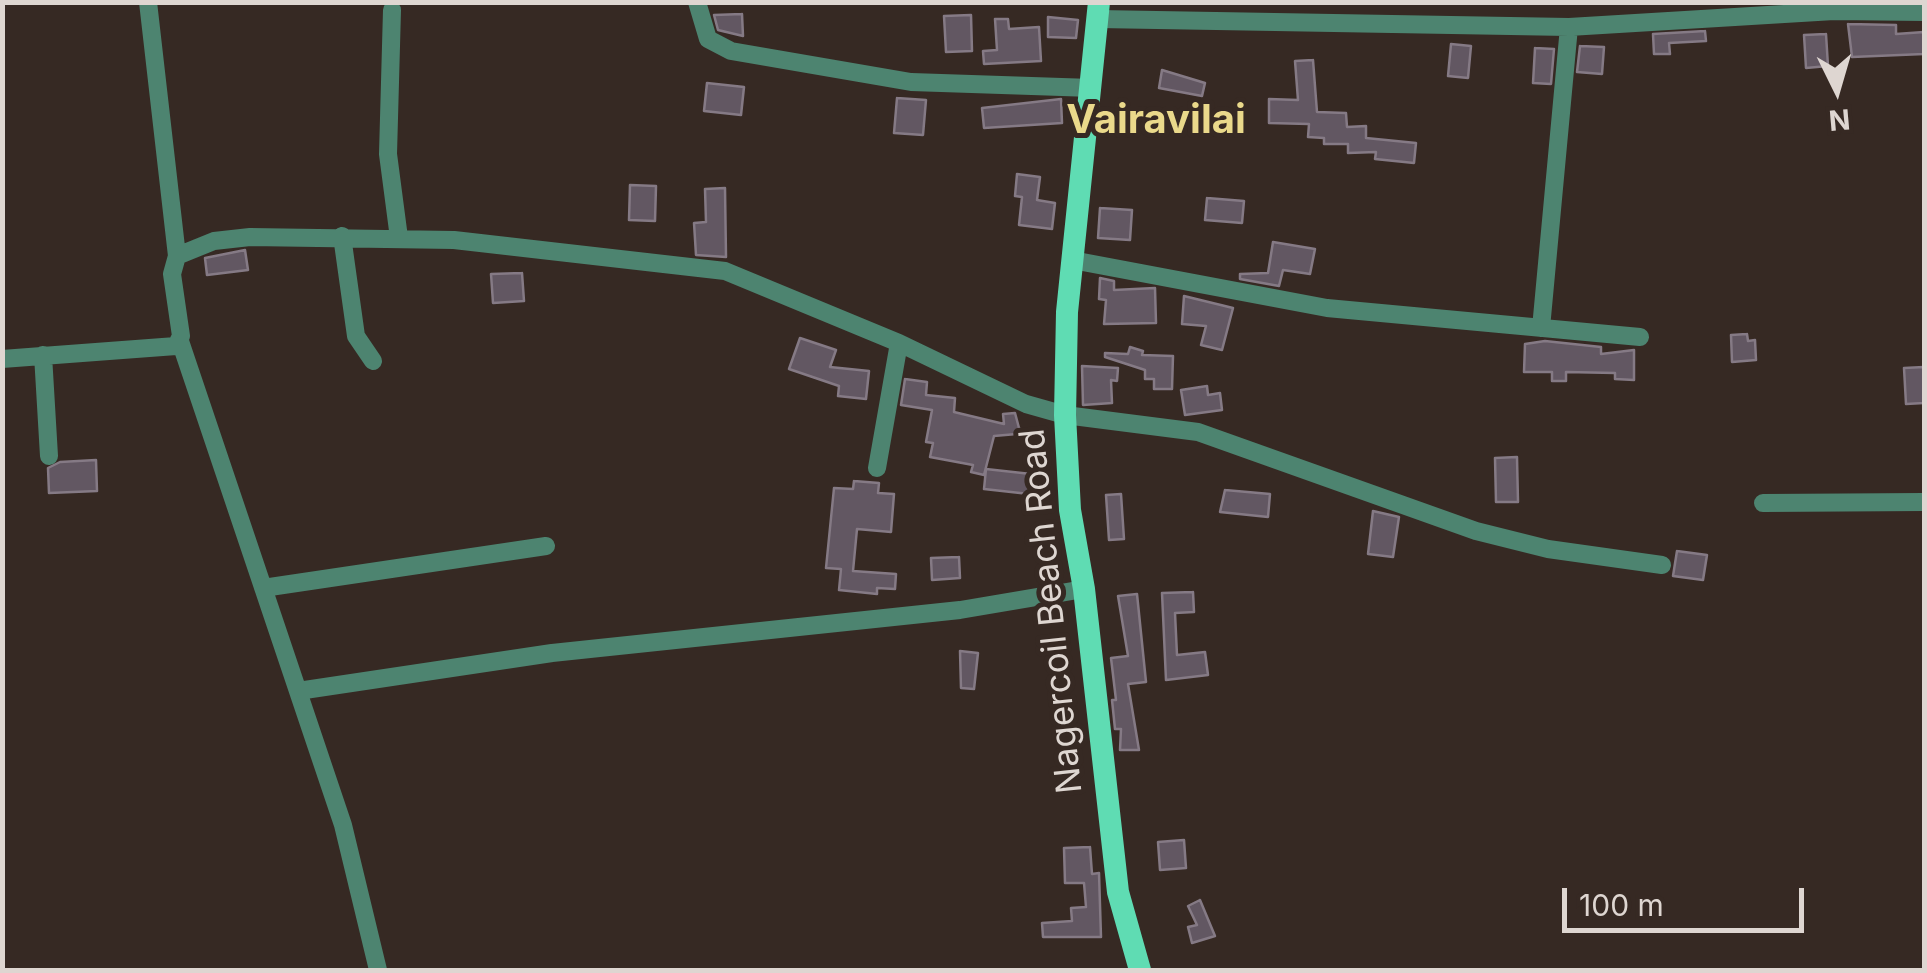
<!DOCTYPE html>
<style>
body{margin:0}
#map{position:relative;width:1927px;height:973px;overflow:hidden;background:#362923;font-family:Inter,sans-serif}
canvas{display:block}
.frame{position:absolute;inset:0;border:5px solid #ded6d1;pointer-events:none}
.north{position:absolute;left:1787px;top:40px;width:100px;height:100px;-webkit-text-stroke:8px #362923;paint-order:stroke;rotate:175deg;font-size:28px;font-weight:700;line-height:40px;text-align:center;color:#ded6d1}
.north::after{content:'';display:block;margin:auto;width:35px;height:45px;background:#ded6d1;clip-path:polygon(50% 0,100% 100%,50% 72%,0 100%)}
.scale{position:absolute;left:1562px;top:888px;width:242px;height:45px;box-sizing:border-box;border:5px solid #ded6d1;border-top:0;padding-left:12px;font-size:30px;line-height:35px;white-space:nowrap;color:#ded6d1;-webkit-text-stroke:8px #362923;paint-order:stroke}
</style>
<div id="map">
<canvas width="1927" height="973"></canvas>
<div class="frame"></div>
<div class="north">N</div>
<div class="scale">100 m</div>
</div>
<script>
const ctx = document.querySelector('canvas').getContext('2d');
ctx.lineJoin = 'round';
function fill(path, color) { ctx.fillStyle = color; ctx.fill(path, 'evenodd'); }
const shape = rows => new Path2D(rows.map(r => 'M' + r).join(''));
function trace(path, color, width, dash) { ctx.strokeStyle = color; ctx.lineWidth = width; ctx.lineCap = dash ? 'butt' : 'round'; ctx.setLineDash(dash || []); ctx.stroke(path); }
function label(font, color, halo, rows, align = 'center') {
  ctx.font = font + ' Inter,sans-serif'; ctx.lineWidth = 10; ctx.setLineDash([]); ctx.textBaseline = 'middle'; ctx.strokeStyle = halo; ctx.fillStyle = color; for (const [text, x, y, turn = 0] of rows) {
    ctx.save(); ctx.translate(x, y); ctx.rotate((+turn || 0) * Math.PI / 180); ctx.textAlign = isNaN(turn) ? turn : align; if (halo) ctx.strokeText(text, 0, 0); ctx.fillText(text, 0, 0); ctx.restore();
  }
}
const building = shape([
 [742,14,743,36,718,30,714,15,742,14],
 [971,15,972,51,946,52,944,16,971,15],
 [1048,17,1078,20,1076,38,1048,37,1048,17],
 [995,19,1008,19,1009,29,1039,27,1041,61,984,64,983,51,997,50,995,19],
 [1848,24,1896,25,1896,34,1924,32,1924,54,1852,57,1848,24],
 [1705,31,1706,41,1669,43,1670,54,1654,54,1653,34,1705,31],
 [1826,34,1828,66,1806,68,1804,35,1826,34],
 [1451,44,1471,46,1468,78,1448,76,1451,44],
 [1580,46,1604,47,1602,74,1577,72,1580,46],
 [1535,48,1554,49,1551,84,1533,83,1535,48],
 [1313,60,1317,112,1346,113,1347,127,1366,126,1366,138,1416,143,1414,163,1375,159,1376,152,1348,153,1348,144,1324,144,1324,138,1308,137,1309,124,1269,123,1269,99,1298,100,1295,61,1313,60],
 [1162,70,1205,83,1202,96,1159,88,1162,70],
 [707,83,744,87,741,115,704,111,707,83],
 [897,98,926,100,923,135,894,133,897,98],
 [1061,99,1062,123,984,128,982,108,1061,99],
 [1017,174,1040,177,1037,200,1055,203,1052,229,1019,225,1022,197,1015,196,1017,174],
 [630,185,656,186,655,221,629,220,630,185],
 [725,188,726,257,696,255,694,223,706,222,705,189,725,188],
 [1207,198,1244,201,1242,223,1205,220,1207,198],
 [1100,208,1132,210,1130,240,1098,238,1100,208],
 [1273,242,1315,249,1310,274,1283,270,1279,286,1240,279,1240,274,1268,273,1273,242],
 [245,250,248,270,207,275,205,258,245,250],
 [522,273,524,301,493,303,491,274,522,273],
 [1100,278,1114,281,1114,290,1155,288,1156,323,1104,324,1106,300,1099,299,1100,278],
 [1184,296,1233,308,1222,350,1201,345,1206,326,1182,324,1184,296],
 [1747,334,1748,341,1755,340,1756,360,1732,362,1731,335,1747,334],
 [800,338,836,350,830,367,869,371,866,399,838,396,839,386,789,369,800,338],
 [1545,341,1601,347,1601,354,1634,350,1634,380,1615,379,1615,373,1566,372,1566,381,1552,381,1552,372,1524,372,1525,344,1545,341],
 [1130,347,1143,351,1142,355,1173,356,1172,389,1154,389,1154,379,1145,379,1145,370,1105,357,1105,353,1128,354,1130,347],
 [1082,366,1118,368,1117,381,1111,380,1112,403,1083,405,1082,366],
 [1924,367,1924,403,1906,404,1904,368,1924,367],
 [905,379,927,382,926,395,955,398,954,412,1004,424,1003,414,1015,413,1019,428,1028,433,994,436,984,475,971,472,973,465,930,457,933,443,926,442,932,410,901,405,905,379],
 [1207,386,1208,395,1220,393,1222,410,1185,415,1181,390,1207,386],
 [1517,457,1518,502,1496,502,1495,458,1517,457],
 [96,460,97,491,49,493,48,468,60,462,96,460],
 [986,469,1031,474,1029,494,984,489,986,469],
 [854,481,879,483,878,493,894,494,891,532,857,529,853,571,896,574,895,589,877,588,877,594,839,590,841,569,826,568,834,488,853,489,854,481],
 [1225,490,1270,494,1268,517,1220,512,1225,490],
 [1121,494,1124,539,1109,540,1106,495,1121,494],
 [1373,511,1399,517,1393,557,1368,554,1373,511],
 [1677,551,1707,555,1703,580,1673,576,1677,551],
 [959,557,960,578,932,580,931,558,959,557],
 [1193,592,1194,612,1175,613,1177,655,1205,652,1208,675,1166,680,1162,593,1193,592],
 [1137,594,1146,682,1128,684,1139,750,1120,750,1121,729,1115,729,1112,700,1116,700,1111,658,1128,656,1118,596,1137,594],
 [960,651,978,653,974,689,961,688,960,651],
 [1184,840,1186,868,1160,870,1158,842,1184,840],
 [1090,847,1092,874,1099,873,1101,937,1043,937,1042,923,1072,921,1071,908,1086,907,1084,883,1065,883,1064,848,1090,847],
 [1200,900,1215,936,1192,943,1188,927,1197,925,1188,906,1200,900]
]);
const minor = shape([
 [148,2,177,256],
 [697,2,708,39,731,51,911,82,1092,88],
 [392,10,388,154,399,238],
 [1098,19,1569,27,1834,11,1924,12],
 [342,236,356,336,373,361],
 [1072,260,1327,308,1640,337],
 [1541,328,1569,27],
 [180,341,343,825,378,970],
 [43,355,49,456],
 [2,359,176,346,181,336,172,274,177,256,214,241,250,237,454,240,725,271,899,343,1026,404,1065,415,1198,432,1476,531,1548,549,1662,565],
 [877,468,899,343],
 [1763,503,1924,502],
 [263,588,546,546],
 [298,691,552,653,960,610,1084,589]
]);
const major = shape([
 [1099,2,1067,312,1065,415,1070,510,1084,589,1118,892,1140,970]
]);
const streetNames = [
 ["Nagercoil Beach Road",1052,611,-96]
];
const quarterNames = [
 ["Vairavilai",1156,121]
];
fill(building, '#625762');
trace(building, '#857a85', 2.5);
trace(minor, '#4d8470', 18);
trace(major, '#5fdcb3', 22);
label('35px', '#ded6d1', '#362923', streetNames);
label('bold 40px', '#ead98b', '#362923', quarterNames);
</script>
